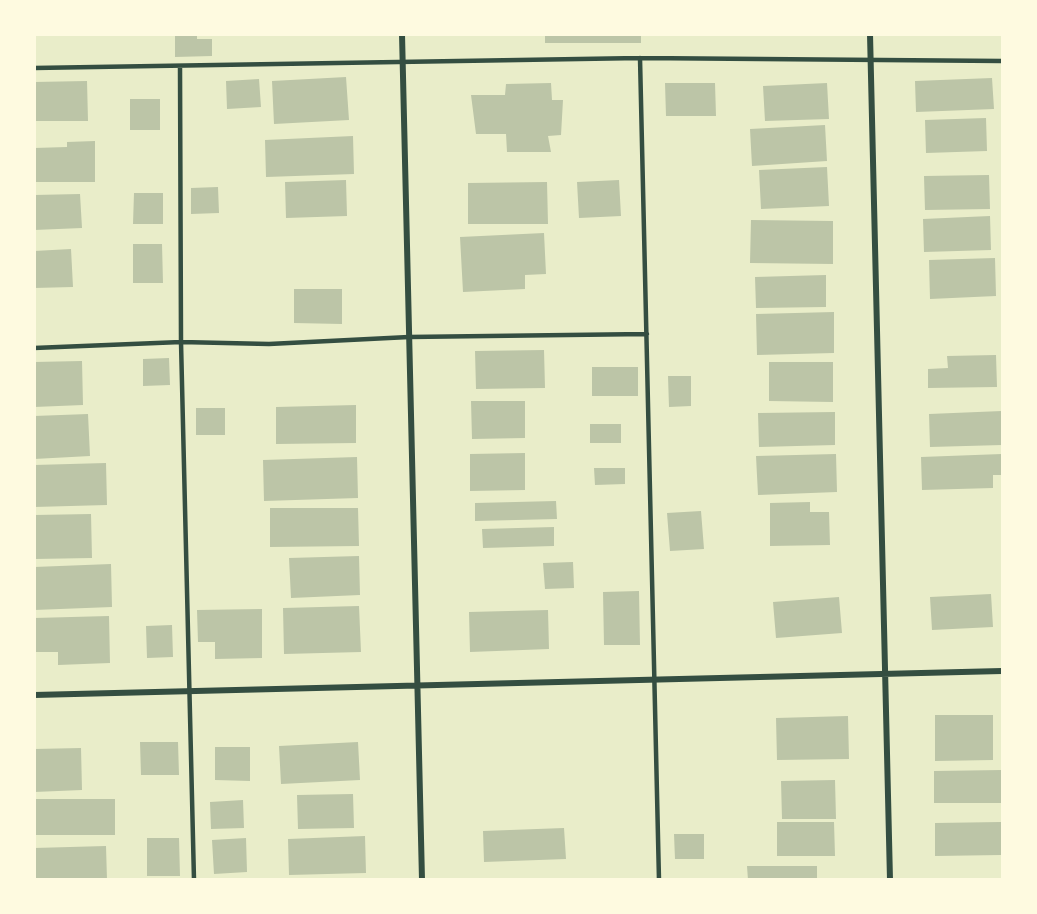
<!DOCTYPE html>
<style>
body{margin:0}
#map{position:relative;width:1037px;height:914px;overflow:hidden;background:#e9edc9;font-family:Signika,sans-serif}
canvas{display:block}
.frame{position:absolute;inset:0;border:36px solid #fefae0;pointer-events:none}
</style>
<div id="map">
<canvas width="1037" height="914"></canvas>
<div class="frame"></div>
</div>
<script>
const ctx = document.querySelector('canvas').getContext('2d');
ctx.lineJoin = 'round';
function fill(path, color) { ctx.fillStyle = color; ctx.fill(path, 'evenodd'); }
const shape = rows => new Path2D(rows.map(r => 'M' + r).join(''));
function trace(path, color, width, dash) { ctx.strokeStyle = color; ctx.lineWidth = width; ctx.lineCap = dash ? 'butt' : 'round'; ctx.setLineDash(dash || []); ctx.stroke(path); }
const building = shape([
 [175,34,197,34,197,39,212,39,212,56,175,57],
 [545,34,641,34,641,43,545,43],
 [346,77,349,120,274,124,272,81],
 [992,78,994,109,916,112,915,81],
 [259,79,261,107,227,109,226,81],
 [87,81,88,121,34,121,34,82],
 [551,83,552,100,563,100,561,135,548,136,551,152,507,152,506,134,476,134,471,95,505,95,506,84],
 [665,83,715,83,716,116,666,116],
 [827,83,829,119,765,121,763,86],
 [130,99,160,99,160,130,130,130],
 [986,118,987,151,926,153,925,120],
 [825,125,827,161,752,166,750,129],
 [353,136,354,174,266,177,265,140],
 [95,141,95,182,34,182,34,148,67,147,67,142],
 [827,167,829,206,761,209,759,170],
 [989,175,990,209,925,210,924,176],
 [346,180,347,216,286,218,285,182],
 [619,180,621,216,579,218,577,182],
 [547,182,548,224,468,224,468,183],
 [218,187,219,213,191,214,191,188],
 [134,193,163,193,163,224,133,224],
 [80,194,82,228,34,230,34,195],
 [990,216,991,250,924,252,923,219],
 [751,220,833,221,833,264,750,263],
 [544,233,546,274,525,275,525,289,463,292,460,237],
 [133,244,162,244,163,283,133,283],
 [71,249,73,287,34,288,34,251],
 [995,258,996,296,930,299,929,260],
 [826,275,826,307,756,308,755,277],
 [294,289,342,289,342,324,294,323],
 [834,312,834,353,757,355,756,314],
 [544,350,545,388,476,389,475,351],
 [996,355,997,387,928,388,928,369,948,368,947,356],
 [169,358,170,385,143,386,143,359],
 [82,361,83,405,34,407,34,362],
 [769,362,833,362,833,402,769,401],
 [592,367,638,367,638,396,592,396],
 [668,376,691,376,691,406,669,407],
 [471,401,525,401,525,438,472,439],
 [356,405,356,443,276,444,276,407],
 [196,408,225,408,225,435,196,435],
 [1002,411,1002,445,930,447,929,414],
 [835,412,835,445,759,447,758,413],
 [88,414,90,456,34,459,34,416],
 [590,424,621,424,621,443,590,443],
 [525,453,525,490,470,491,470,454],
 [836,454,837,492,758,495,756,456],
 [1002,454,1002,475,993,475,993,488,922,490,921,457],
 [357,457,358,498,264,501,263,460],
 [106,463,107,505,34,507,34,465],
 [594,468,625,468,625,484,595,485],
 [556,501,557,519,475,521,475,503],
 [810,502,810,512,829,512,830,545,770,546,770,503],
 [270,508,358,508,359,546,270,547],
 [701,511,704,549,670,551,667,513],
 [91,514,92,558,34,559,34,515],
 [554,527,554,546,483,548,482,529],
 [359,556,360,595,291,598,289,558],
 [573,562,574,588,545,589,543,563],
 [111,564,112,607,34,610,34,567],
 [639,591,640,645,604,645,603,592],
 [991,594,993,627,932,630,930,597],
 [839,597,842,633,776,638,773,602],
 [359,606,361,652,284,654,283,608],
 [262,609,262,658,215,659,215,642,198,642,197,610],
 [548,610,549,649,470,652,469,612],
 [109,616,110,663,58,665,58,652,34,652,34,618],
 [172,625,173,657,147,658,146,626],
 [935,715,993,715,993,760,935,761],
 [848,716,849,759,777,760,776,718],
 [140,742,178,742,179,775,141,775],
 [358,742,360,780,281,784,279,746],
 [215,747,250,747,250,781,215,780],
 [81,748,82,790,34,792,34,749],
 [1002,770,1002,803,934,803,934,771],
 [835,780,836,819,782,819,781,781],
 [353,794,354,828,298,829,297,795],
 [34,799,115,799,115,835,34,835],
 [243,800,244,828,211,829,210,802],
 [777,822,834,822,835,856,777,856],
 [1001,822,1001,855,935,856,935,823],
 [564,828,566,859,484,862,483,831],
 [674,834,704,834,704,859,675,859],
 [365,836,366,873,289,875,288,839],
 [147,838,179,838,180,876,147,876],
 [246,838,247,872,214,874,212,840],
 [106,846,107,880,34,880,34,848],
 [747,866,817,866,817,880,748,880]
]);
const service = shape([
 [640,58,659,880],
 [180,67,181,342,194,880],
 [34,68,640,58,1002,61],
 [34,348,181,342,269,344,409,337,647,334]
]);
const minor = shape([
 [402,34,422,880],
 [870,34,890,880],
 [34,695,1002,671]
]);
fill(building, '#bcc5a7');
trace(service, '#344e41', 4.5);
trace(minor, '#344e41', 6);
</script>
